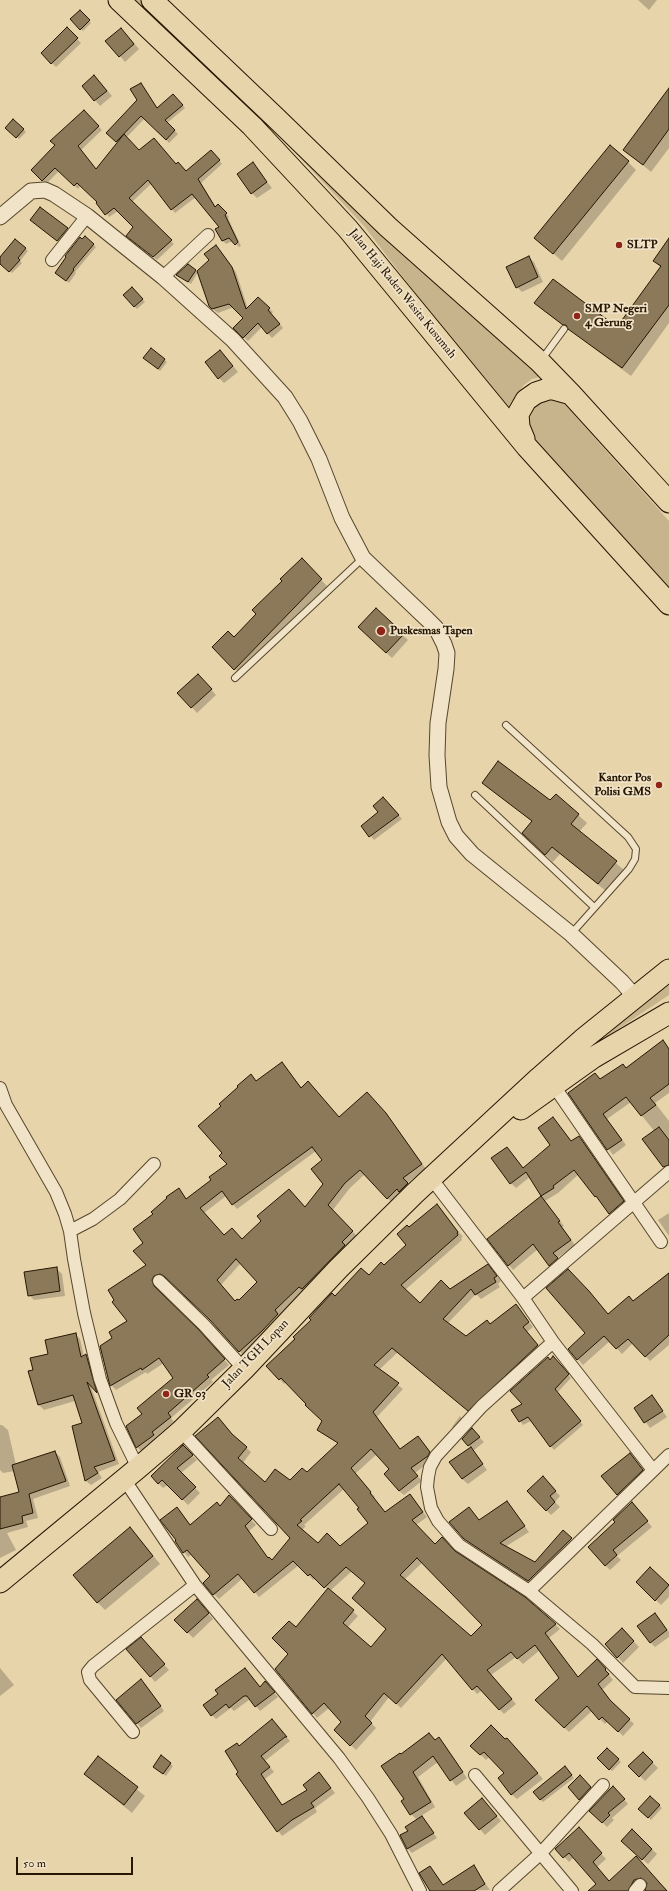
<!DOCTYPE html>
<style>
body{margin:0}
#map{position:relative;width:669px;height:1891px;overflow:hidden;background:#e8d4aa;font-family:"IM FELL Double Pica",serif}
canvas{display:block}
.scale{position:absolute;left:16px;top:1857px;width:117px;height:18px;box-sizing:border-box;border:2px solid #261602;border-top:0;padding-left:5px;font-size:12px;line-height:14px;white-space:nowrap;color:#261602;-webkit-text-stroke:3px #f0e3c8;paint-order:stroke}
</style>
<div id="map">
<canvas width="669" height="1891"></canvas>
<div class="scale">50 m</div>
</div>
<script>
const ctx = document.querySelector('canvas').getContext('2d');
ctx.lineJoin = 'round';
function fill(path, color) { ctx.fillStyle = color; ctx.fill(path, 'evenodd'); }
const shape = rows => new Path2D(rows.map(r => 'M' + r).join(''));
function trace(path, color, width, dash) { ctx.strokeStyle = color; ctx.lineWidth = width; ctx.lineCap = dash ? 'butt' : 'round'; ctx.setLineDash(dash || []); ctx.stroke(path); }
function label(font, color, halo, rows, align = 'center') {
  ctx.font = font + ' "IM FELL Double Pica",serif'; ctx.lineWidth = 3.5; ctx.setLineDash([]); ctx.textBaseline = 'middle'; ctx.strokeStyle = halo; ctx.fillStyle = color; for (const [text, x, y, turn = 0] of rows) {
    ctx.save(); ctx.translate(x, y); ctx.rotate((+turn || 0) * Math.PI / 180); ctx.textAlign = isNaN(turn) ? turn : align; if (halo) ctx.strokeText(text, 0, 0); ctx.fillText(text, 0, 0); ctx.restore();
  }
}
const green = shape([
 [132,0,145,0,548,375,532,379,524,385,510,404,508,415,364,226,289,146,209,69],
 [537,396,558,397,669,521,669,591,522,428],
 [669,985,669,995,597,1043,593,1037]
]);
const shadow = shape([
 [638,0,657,0,649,10],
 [80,12,91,23,83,31,72,19],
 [67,29,81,43,56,67,42,53],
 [126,34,139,49,125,62,120,56],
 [100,82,112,96,100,106,83,86],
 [141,84,157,108,176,98,185,108,167,123,178,134,169,143,145,118,126,138,139,152,176,165,186,172,215,155,222,164,201,183,216,207,218,205,229,217,228,218,241,246,239,247,233,241,226,244,223,241,217,229,221,227,196,197,175,213,152,183,132,202,174,244,157,260,131,239,134,227,118,211,109,217,99,202,81,185,78,189,59,171,46,184,32,170,56,145,84,112,102,130,81,150,96,170,118,143,108,133,138,100],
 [669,101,669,148,651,172,625,150],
 [14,121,26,132,19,139,7,128],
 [628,162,636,170,562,261,535,238],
 [253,164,272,188,257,198,252,193],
 [35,223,67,229,71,233,62,244],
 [85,238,96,247,75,272,76,273,69,283,58,275],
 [16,240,28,251,20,261,22,263,12,273,0,263,0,259],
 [669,240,669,323,631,376,544,311,536,303,617,328,661,268,654,261],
 [220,251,236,272,248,309,258,298,273,312,271,314,283,328,272,338,262,327,248,341,234,328,244,318,234,307,218,313,214,310,210,306,198,272,191,284,180,277,195,270,197,272],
 [528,257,534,262,543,282,522,292,517,287],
 [132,288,145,302,137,309,124,295],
 [151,349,167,362,160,371,147,360],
 [225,356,238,372,224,383,219,378],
 [302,560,328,587,242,676,213,647,234,638,258,614],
 [376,609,408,640,392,658,364,632],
 [203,680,216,695,197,713,179,693],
 [483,783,550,802,556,795,587,823,579,832,624,870,607,892,560,854,553,862,531,841,533,822],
 [387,802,402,819,374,840,362,826,380,812],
 [662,1042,669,1049,669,1093,655,1103,669,1121,669,1172,664,1167,655,1132,631,1102,607,1119,626,1145,613,1155,569,1093,601,1080,623,1065,627,1069],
 [282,1063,302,1088,339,1118,390,1119,426,1169,407,1183,412,1188,392,1203,365,1174,350,1188,332,1211,357,1236,279,1316,282,1319,244,1356,211,1320,170,1280,166,1278,158,1280,156,1285,158,1292,203,1336,229,1365,211,1380,213,1382,171,1418,174,1422,156,1437,158,1440,142,1452,137,1447,127,1426,143,1415,174,1378,164,1363,147,1374,146,1372,116,1390,111,1385,114,1338,129,1321,148,1266,144,1243,183,1194,187,1200,212,1180,228,1164,223,1153,256,1082],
 [316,1151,323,1160,324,1184,305,1208,242,1241,224,1236,204,1213,226,1196,237,1209],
 [241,1263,258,1282,239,1301,236,1302,221,1285],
 [553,1118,572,1142,579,1137,584,1142,628,1206,614,1218,579,1174,558,1193,545,1201,564,1226,562,1227,575,1245,557,1258,562,1263,554,1270,538,1249,513,1270,489,1239,542,1196,530,1177,516,1188,511,1183,507,1148,524,1169,552,1145],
 [442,1211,463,1237,461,1238,462,1240,405,1290,420,1304,492,1270,501,1281,498,1284,500,1287,481,1299,476,1294,447,1324,466,1338,490,1325,516,1305,533,1327,527,1332,542,1351,473,1415,398,1352,379,1370,403,1389,377,1417,400,1450,422,1442,434,1458,415,1473,422,1481,404,1495,399,1491,391,1469,377,1454,355,1474,375,1497,374,1498,385,1513,410,1495,427,1517,416,1525,435,1545,455,1553,555,1624,560,1629,549,1638,578,1677,597,1661,610,1674,609,1675,613,1680,602,1690,614,1705,634,1724,623,1736,608,1721,605,1724,592,1711,569,1732,541,1705,561,1678,540,1650,523,1664,516,1657,491,1675,516,1704,504,1714,482,1690,477,1694,447,1658,401,1708,389,1697,370,1722,376,1728,356,1750,335,1730,342,1722,329,1708,317,1718,313,1713,290,1654,296,1629,328,1590,316,1578,313,1580,299,1565,259,1597,243,1578,219,1599,214,1594,212,1576,192,1554,188,1557,184,1552,181,1513,191,1525,220,1507,234,1501,256,1525,249,1531,268,1559,272,1561,291,1538,197,1436,234,1437,251,1452,243,1463,265,1483,290,1481,307,1474,339,1444,318,1430,324,1421,286,1382,284,1384,267,1366,335,1298,384,1266,408,1245,409,1228],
 [344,1489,361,1508,370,1523,340,1547,318,1544,302,1530,306,1526,304,1525],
 [423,1562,483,1625,471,1638,404,1580],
 [352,1571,366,1584,387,1629,371,1648,347,1628,358,1616,330,1591],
 [669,1213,669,1236,658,1220],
 [56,1268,62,1274,65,1296,34,1300,29,1295],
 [669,1272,669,1345,650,1361,633,1343,622,1354,610,1341,583,1365,569,1349,608,1315,634,1302],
 [75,1334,80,1339,84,1357,86,1355,91,1360,101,1395,90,1384,119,1464,98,1472,102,1478,91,1485,86,1481,74,1426,83,1424,75,1401,44,1410,39,1405,29,1372,34,1371],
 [550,1361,557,1361,571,1378,557,1393,583,1425,554,1450,531,1421,523,1425,513,1411,523,1404],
 [652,1397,667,1417,650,1428,635,1408],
 [460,1416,466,1423,457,1433,452,1427],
 [0,1425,2,1425,8,1430,16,1465,55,1452,60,1457,70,1486,33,1499,38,1518,26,1521,28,1527,7,1533,16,1550,0,1558,0,1502,20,1493,15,1471,3,1473,0,1470],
 [477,1435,484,1442,473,1451,487,1470,468,1484,462,1479,471,1448,463,1439],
 [183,1446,197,1460,181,1473,200,1493,188,1505,168,1485,163,1488,158,1483],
 [630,1454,648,1475,622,1500,602,1476],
 [548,1483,560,1496,555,1502,560,1507,551,1515,546,1510],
 [507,1502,529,1532,505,1547,535,1563,563,1532,576,1544,533,1586,470,1544,465,1539,469,1509,479,1521],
 [637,1509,652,1527,617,1556,621,1560,610,1570,605,1565,617,1522],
 [137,1536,160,1564,105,1610,97,1602],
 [650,1569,669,1587,669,1597,661,1605,637,1582],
 [202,1606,213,1619,193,1638,176,1620],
 [655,1614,669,1632,669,1637,655,1647,650,1642],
 [622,1629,639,1647,623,1663,606,1644],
 [146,1644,169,1670,155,1682,150,1676],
 [0,1668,14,1685,0,1696],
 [145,1684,164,1711,141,1728,117,1700],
 [269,1687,278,1697,260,1711,251,1700,249,1700,234,1711,231,1708,216,1719,212,1715,220,1694],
 [276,1725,290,1741,265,1761,274,1772,265,1779,283,1806,309,1790,323,1778,335,1793,315,1808,317,1812,282,1836,237,1774,240,1772,239,1747],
 [439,1739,467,1778,456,1786,438,1762,418,1777,435,1807,421,1816,437,1838,412,1853,408,1849,401,1836,409,1831,417,1820,411,1814,405,1799,401,1755],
 [505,1740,512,1744,543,1779,517,1799,511,1794,506,1774,490,1756,486,1760,472,1746],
 [607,1749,621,1762,612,1771,598,1758],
 [643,1753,658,1768,645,1781,630,1766],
 [161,1757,173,1766,166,1776,156,1769],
 [98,1758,145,1796,132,1813,85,1774],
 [567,1769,574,1778,543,1802,534,1792],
 [586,1782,595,1793,585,1804,569,1787],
 [618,1792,628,1804,612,1818,614,1820,607,1827,591,1811],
 [650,1797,662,1808,651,1820,639,1809],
 [482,1799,501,1821,485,1835,466,1813],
 [632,1831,657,1854,648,1864,628,1846],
 [583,1833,606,1859,597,1867,610,1882,636,1858,668,1891,646,1891,648,1882,642,1883,634,1891,589,1891,598,1884,574,1857,569,1862,557,1849],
 [473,1866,490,1890,438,1891]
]);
const building = shape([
 [80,10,90,20,80,30,70,19,80,10],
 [67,27,78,38,51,64,41,53,67,27],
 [121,28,134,44,119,57,105,41,121,28],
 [94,75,107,91,94,101,82,86,94,75],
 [141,83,157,108,173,94,183,105,165,120,175,130,166,140,141,116,116,142,106,133,137,100,130,89,141,83],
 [669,88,669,129,643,165,623,150,669,88],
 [84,110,99,126,78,146,96,169,124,134,139,150,154,138,176,164,178,162,186,171,211,150,220,160,198,179,215,207,218,204,227,213,225,215,238,242,235,245,229,238,222,241,215,229,219,227,192,194,171,210,148,180,129,198,172,240,153,257,126,236,133,227,114,208,105,215,96,203,97,202,77,183,74,186,55,168,42,181,31,170,55,145,50,141,84,110],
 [13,119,24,129,16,138,5,128,13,119],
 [610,145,629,161,553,254,534,238,610,145],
 [253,162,267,182,251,194,237,174,253,162],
 [40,207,68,228,57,241,30,220,40,207],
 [85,236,94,244,73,269,74,270,66,281,55,273,66,257,65,256,80,237,82,239,85,236],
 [669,238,669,305,622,368,568,329,566,325,563,325,534,303,553,279,617,327,661,266,653,261,669,238],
 [15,239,26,248,18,258,20,260,9,272,0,264,0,257,15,239],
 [216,245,232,267,246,309,258,297,270,308,268,310,280,324,267,334,258,323,243,338,233,328,243,318,229,304,212,309,209,306,197,271,209,260,204,254,216,245],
 [529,256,538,277,516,288,506,267,529,256],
 [188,264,196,270,188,282,176,275,188,264],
 [132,287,143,299,134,307,123,295,132,287],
 [151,348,165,359,158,369,143,358,151,348],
 [220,350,233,366,218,379,205,362,220,350],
 [302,558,322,579,234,670,212,647,228,631,234,637,256,614,252,610,282,581,280,579,302,558],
 [376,608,404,634,386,653,358,627,376,608],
 [198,674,212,689,191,708,177,693,198,674],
 [498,761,550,800,556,794,579,814,571,824,617,861,598,884,552,847,545,855,522,833,532,821,482,783,498,761],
 [383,797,399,815,369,837,361,826,378,812,373,806,383,797],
 [663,1040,669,1049,669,1084,650,1098,656,1105,641,1116,626,1097,603,1114,622,1140,607,1150,568,1093,595,1073,600,1079,623,1064,626,1068,663,1040],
 [282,1062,301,1088,308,1081,339,1117,367,1092,386,1113,422,1164,403,1178,408,1183,399,1192,397,1189,387,1199,360,1170,345,1183,328,1205,353,1231,342,1242,345,1245,302,1289,299,1287,275,1310,278,1314,262,1331,239,1352,210,1320,164,1276,160,1274,154,1276,152,1280,154,1286,199,1330,225,1359,207,1375,209,1377,168,1413,171,1417,152,1432,154,1435,136,1448,126,1426,142,1414,137,1408,173,1378,159,1358,142,1370,141,1368,110,1386,100,1346,112,1338,109,1332,127,1321,112,1302,114,1300,108,1290,146,1265,133,1251,143,1243,133,1229,153,1214,151,1212,167,1198,166,1197,179,1188,186,1199,211,1180,209,1177,227,1164,219,1156,222,1153,198,1126,221,1106,219,1104,238,1087,237,1086,251,1074,256,1081,282,1062],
 [312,1147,322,1160,311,1169,323,1184,305,1207,289,1189,257,1216,261,1221,242,1239,232,1228,224,1235,200,1208,222,1191,232,1205,312,1147],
 [236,1259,257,1282,239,1300,237,1299,235,1301,217,1280,236,1259],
 [553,1117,571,1141,579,1136,624,1201,609,1214,596,1196,595,1197,574,1170,553,1186,554,1188,541,1196,560,1221,558,1222,571,1240,553,1253,558,1258,549,1266,533,1244,508,1266,487,1239,541,1196,526,1172,510,1184,491,1158,507,1147,523,1168,550,1145,538,1128,553,1117],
 [659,1127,669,1140,669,1165,663,1167,642,1139,659,1127],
 [437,1204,458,1232,457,1233,458,1235,401,1285,420,1303,441,1280,450,1289,488,1264,497,1276,494,1278,496,1282,475,1295,471,1289,443,1319,466,1336,487,1320,490,1324,516,1304,529,1322,523,1327,538,1345,468,1411,392,1348,374,1365,399,1383,373,1412,400,1449,418,1436,430,1452,428,1456,411,1468,418,1476,399,1491,384,1474,389,1469,371,1449,351,1468,371,1492,370,1493,385,1512,410,1494,423,1512,412,1520,435,1544,442,1537,455,1551,525,1597,556,1624,545,1633,578,1677,597,1659,606,1669,605,1670,609,1674,598,1684,610,1700,630,1719,618,1732,602,1717,599,1720,587,1706,564,1728,535,1700,559,1678,535,1645,517,1659,511,1652,487,1670,512,1699,499,1710,477,1686,472,1690,442,1654,396,1704,384,1693,365,1716,372,1723,350,1746,334,1730,341,1722,324,1703,312,1714,275,1669,288,1654,272,1638,289,1621,296,1627,328,1588,354,1610,343,1623,371,1647,386,1629,352,1598,365,1583,346,1567,324,1588,310,1574,308,1576,293,1561,254,1593,238,1574,213,1595,203,1583,210,1576,187,1550,183,1553,175,1541,176,1540,160,1520,177,1507,190,1525,217,1502,220,1506,229,1495,252,1519,245,1526,268,1558,269,1557,272,1560,290,1538,195,1436,218,1417,232,1434,247,1447,238,1458,265,1482,275,1469,290,1480,302,1468,307,1472,338,1443,317,1430,322,1421,305,1405,306,1404,281,1378,279,1380,266,1366,295,1339,293,1337,311,1320,309,1318,332,1293,335,1296,361,1268,369,1275,381,1262,384,1265,406,1245,397,1234,407,1225,409,1227,437,1204],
 [339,1484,359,1508,357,1509,368,1523,340,1546,327,1533,318,1543,297,1525,302,1521,300,1520,339,1484],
 [417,1558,482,1625,471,1636,400,1575,417,1558],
 [57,1267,60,1291,28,1296,24,1272,57,1267],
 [568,1269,589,1291,608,1314,629,1296,633,1301,669,1273,669,1335,645,1357,628,1339,616,1349,604,1336,577,1360,568,1349,585,1333,546,1288,568,1269],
 [76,1333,81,1357,86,1354,97,1393,87,1382,115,1460,94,1467,98,1473,85,1481,72,1426,82,1423,73,1395,38,1405,28,1371,33,1370,30,1358,48,1354,45,1340,76,1333],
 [553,1356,569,1374,555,1389,581,1421,550,1447,528,1417,519,1422,511,1410,522,1404,510,1391,548,1357,550,1360,553,1356],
 [652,1395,663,1411,644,1423,634,1408,652,1395],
 [472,1428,480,1437,468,1446,462,1439,472,1428],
 [183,1445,193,1455,177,1468,196,1487,182,1500,162,1480,158,1484,151,1476,183,1445],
 [471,1447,483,1464,462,1479,449,1462,471,1447],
 [55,1451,66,1481,29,1494,33,1513,22,1516,23,1523,0,1529,0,1497,19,1492,12,1465,55,1451],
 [630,1453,643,1470,617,1495,601,1476,630,1453],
 [543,1476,556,1491,550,1496,555,1502,546,1511,527,1491,543,1476],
 [507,1501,525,1526,500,1543,535,1562,563,1530,572,1538,528,1581,464,1539,449,1522,469,1507,479,1520,507,1501],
 [632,1502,648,1521,613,1550,617,1555,605,1566,588,1547,615,1522,613,1520,632,1502],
 [130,1527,153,1556,97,1603,73,1575,130,1527],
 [650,1567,669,1585,655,1601,636,1582,650,1567],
 [197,1599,209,1613,187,1633,174,1620,197,1599],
 [655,1613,667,1630,650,1643,637,1626,655,1613],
 [622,1628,634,1641,617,1658,605,1644,622,1628],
 [141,1637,165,1664,150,1677,126,1649,141,1637],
 [245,1668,260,1687,265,1681,275,1692,255,1707,247,1696,244,1696,229,1708,226,1704,211,1716,203,1705,218,1694,215,1690,245,1668],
 [141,1679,161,1706,136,1724,116,1700,141,1679],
 [272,1719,287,1737,285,1737,261,1756,270,1767,261,1774,282,1805,307,1790,303,1785,319,1772,331,1788,311,1803,314,1807,292,1820,277,1832,236,1774,238,1772,225,1751,237,1743,239,1746,272,1719],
 [491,1725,505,1739,507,1738,538,1773,511,1795,498,1778,504,1773,484,1752,480,1755,470,1746,491,1725],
 [429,1733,435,1740,439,1737,463,1772,450,1781,433,1756,413,1772,431,1802,410,1815,401,1801,404,1799,381,1766,400,1753,401,1754,429,1733],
 [607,1748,619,1759,609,1770,597,1758,607,1748],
 [643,1752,653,1762,639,1777,628,1766,643,1752],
 [161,1755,171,1763,163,1774,153,1767,161,1755],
 [98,1756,138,1787,124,1805,84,1774,98,1756],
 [565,1766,572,1775,540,1800,533,1792,565,1766],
 [580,1775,591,1787,579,1800,568,1787,580,1775],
 [613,1786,625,1799,608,1813,610,1815,602,1823,589,1811,613,1786],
 [650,1796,660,1805,648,1818,638,1809,650,1796],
 [482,1798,497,1816,479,1830,464,1813,482,1798],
 [422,1816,434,1833,407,1849,400,1835,408,1831,405,1827,422,1816],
 [579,1827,602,1853,593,1862,609,1881,636,1856,667,1891,645,1891,647,1883,641,1878,634,1880,628,1891,588,1891,596,1884,569,1853,563,1858,555,1849,579,1827],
 [632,1829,652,1849,642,1860,621,1841,632,1829],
 [474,1865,485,1884,474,1891,430,1891,419,1873,430,1866,443,1885,474,1865]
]);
const service = shape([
 [542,359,564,329],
 [235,678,363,558],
 [506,725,628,837,636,849,635,859,629,869,571,934],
 [475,795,594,907]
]);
const minor = shape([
 [52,260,87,216],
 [163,277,208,235],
 [554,1086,661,1242],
 [0,1088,6,1105,56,1192,65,1214,70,1231,74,1259,84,1313,100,1379,116,1423,138,1468],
 [431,1178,523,1298,553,1342,653,1470],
 [70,1231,93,1219,120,1199,154,1164],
 [159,1281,204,1325,244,1369],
 [523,1298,669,1172],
 [553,1342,482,1406,436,1456,430,1467,428,1477,427,1487,431,1508,438,1521,459,1545,529,1591,592,1644,635,1687,669,1688],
 [181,1431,271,1529],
 [124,1479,195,1585,339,1758,368,1798,391,1834,420,1891],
 [529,1591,669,1455],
 [133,1732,90,1680,88,1672,93,1666,195,1585],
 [475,1775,572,1891],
 [499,1891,540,1854,603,1785],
 [635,1891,640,1885]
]);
const tertiary = shape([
 [0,217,31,191,45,190,54,194,87,216,163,277,233,340,285,397,300,421,319,459,342,518,363,558,427,619,436,628,444,644,447,653,446,669,438,723,437,755,439,787,449,822,456,836,472,854,571,934,622,982,636,998]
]);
const trunk = shape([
 [119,0,252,126,348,229,527,447,669,604],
 [152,0,276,118,388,227,540,362,571,394,669,502],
 [524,439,519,427,518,414,526,400,536,393,548,389,553,389,571,394],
 [521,1109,594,1057,669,1013],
 [0,1582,138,1468,181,1431,244,1369,338,1269,415,1193,539,1078,582,1040,669,970]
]);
const markers = [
 [619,245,4,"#8f2418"],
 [577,316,4,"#8f2418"],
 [381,631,5,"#8f2418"],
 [659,785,4,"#8f2418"],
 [166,1394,4,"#8f2418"]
];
const poiNames = [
 ["SLTP",627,245],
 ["SMP Negeri",585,309],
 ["4 Gerung",585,323],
 ["Puskesmas Tapen",390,631],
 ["Kantor Pos",651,778,"right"],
 ["Polisi GMS",651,792,"right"],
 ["GR 03",174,1394]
];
const streetNames = [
 ["Jalan Haji Raden Wasita Kusumah",402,294,51],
 ["Jalan TGH Lopan",256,1354,-46]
];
fill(green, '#c7b48d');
fill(shadow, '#0003');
fill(building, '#8b7959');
trace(building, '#261602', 1);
trace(service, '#56462c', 8);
trace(minor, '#56462c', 14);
trace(tertiary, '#56462c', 17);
trace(trunk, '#261602', 23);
trace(service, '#f0e3c8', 6);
trace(minor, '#f0e3c8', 12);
trace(tertiary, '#f0e3c8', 15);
trace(trunk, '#e8d4aa', 21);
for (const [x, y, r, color] of markers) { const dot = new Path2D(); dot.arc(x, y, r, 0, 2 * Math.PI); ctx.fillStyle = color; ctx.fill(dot); trace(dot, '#f0e3c8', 1.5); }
label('bold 12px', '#261602', '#f0e3c8', poiNames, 'left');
label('12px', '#261602', '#f0e3c8', streetNames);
</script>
